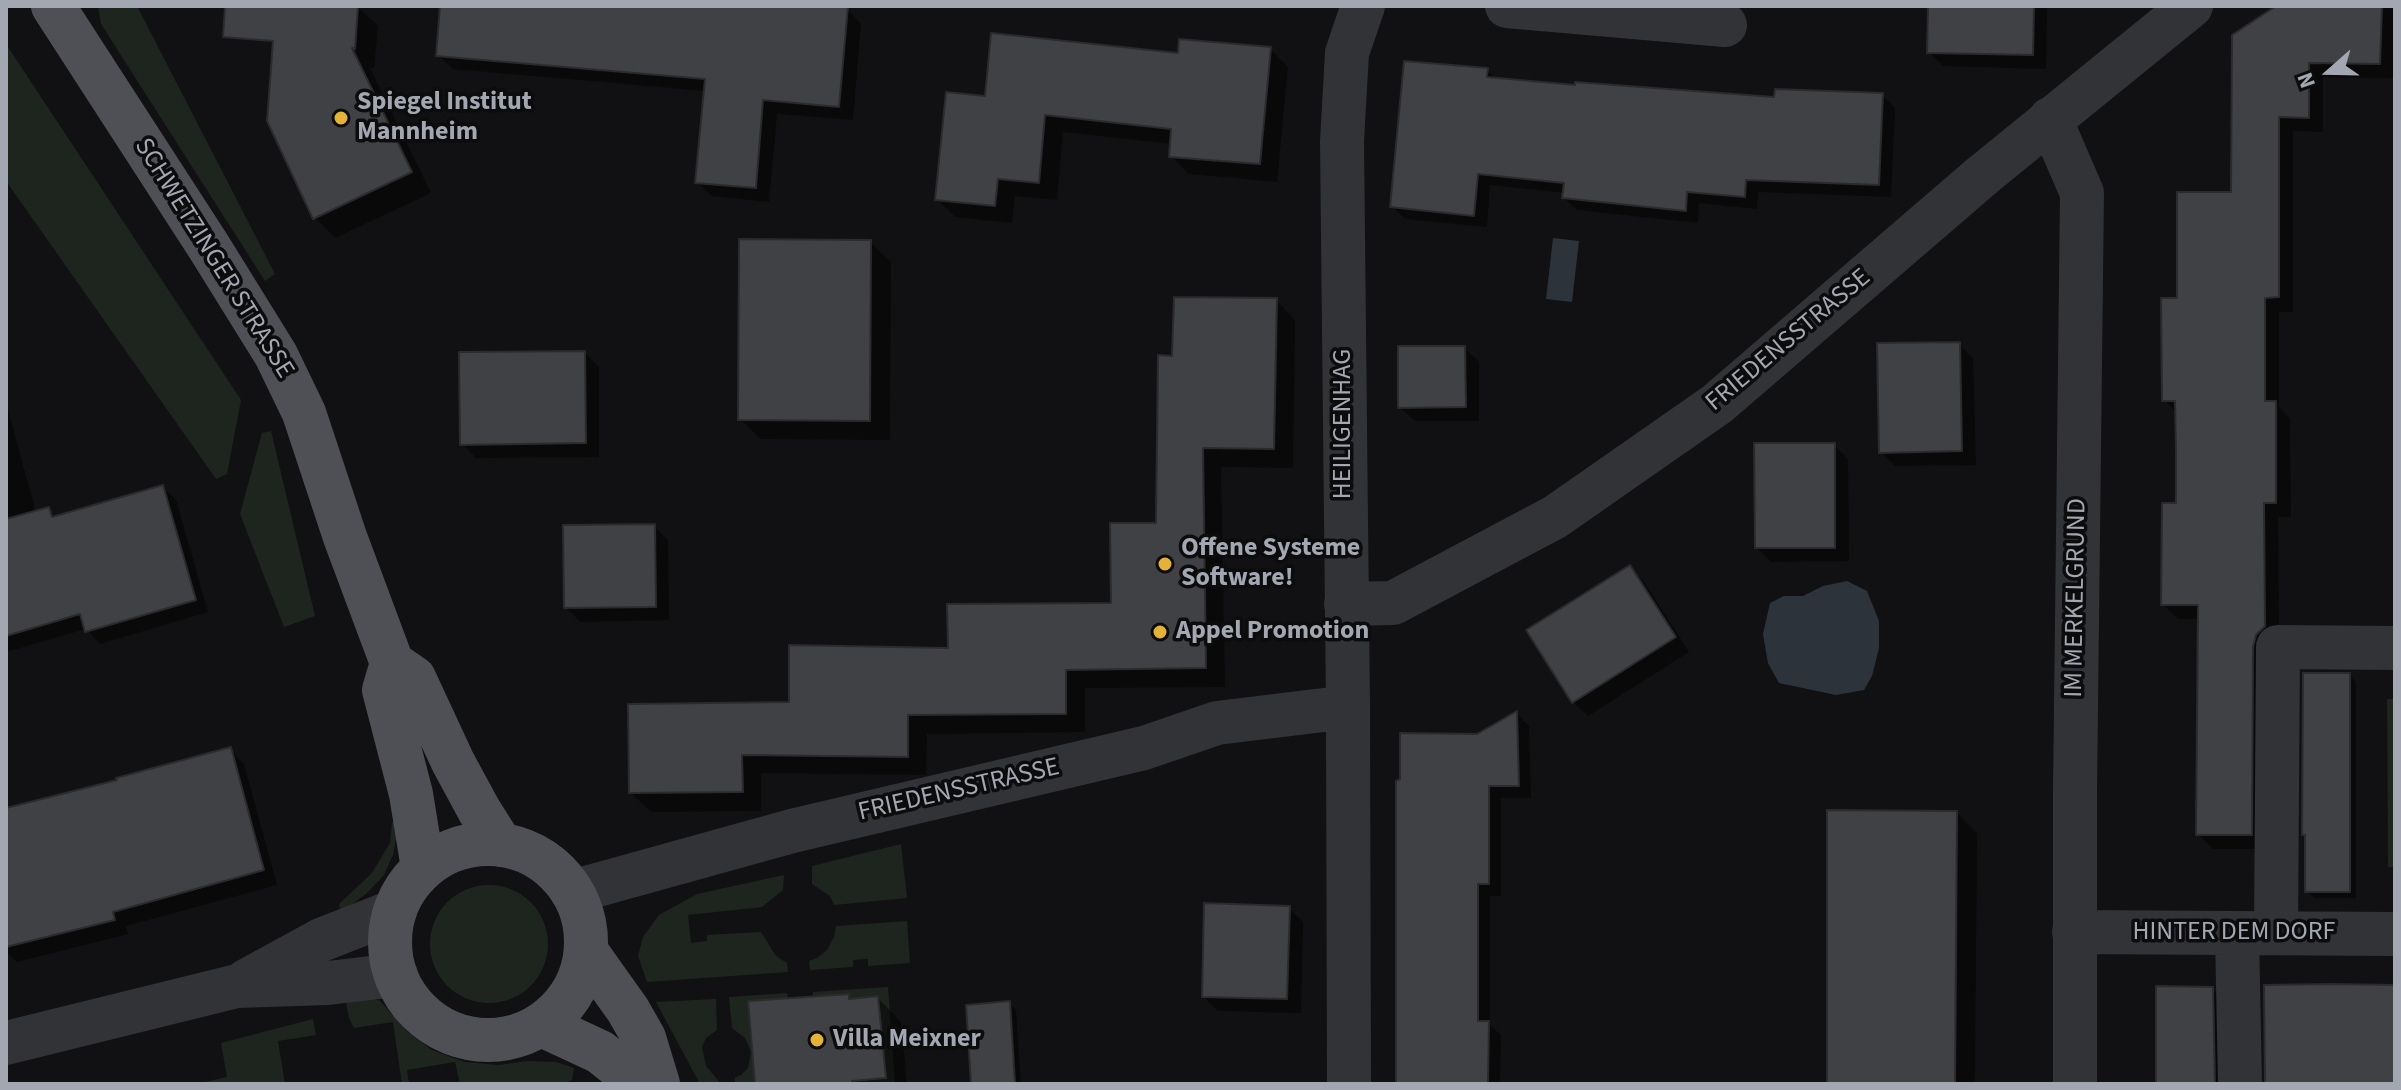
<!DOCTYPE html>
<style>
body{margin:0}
#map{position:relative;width:2401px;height:1090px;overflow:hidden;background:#111113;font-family:"Source Sans 3",sans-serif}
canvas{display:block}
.frame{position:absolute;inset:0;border:8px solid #a3a7b2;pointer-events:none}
.north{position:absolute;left:2289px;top:32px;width:80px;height:80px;-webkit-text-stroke:6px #0c0c0d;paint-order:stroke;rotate:250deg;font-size:22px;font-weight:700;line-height:32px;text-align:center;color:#a3a7b2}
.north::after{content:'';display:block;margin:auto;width:28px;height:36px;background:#a3a7b2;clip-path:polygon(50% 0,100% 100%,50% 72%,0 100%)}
</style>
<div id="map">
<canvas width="2401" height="1090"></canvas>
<div class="frame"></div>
<div class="north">N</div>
</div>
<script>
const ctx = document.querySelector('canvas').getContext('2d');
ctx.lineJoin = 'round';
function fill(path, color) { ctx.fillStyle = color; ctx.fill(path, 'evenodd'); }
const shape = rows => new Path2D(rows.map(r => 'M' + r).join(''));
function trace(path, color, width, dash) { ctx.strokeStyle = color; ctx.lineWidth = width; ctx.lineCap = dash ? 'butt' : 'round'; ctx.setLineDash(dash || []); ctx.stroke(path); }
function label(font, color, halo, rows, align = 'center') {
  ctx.font = font + ' "Source Sans 3",sans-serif'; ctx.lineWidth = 7; ctx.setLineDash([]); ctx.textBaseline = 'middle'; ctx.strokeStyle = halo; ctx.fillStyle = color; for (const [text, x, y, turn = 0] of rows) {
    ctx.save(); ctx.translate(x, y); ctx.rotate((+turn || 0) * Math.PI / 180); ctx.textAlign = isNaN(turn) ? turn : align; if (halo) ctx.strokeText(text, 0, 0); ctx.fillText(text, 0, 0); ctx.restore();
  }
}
const green = shape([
 [98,6,137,6,275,274,265,281,101,24],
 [6,44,241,400,227,474,216,479,6,181],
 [271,431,315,616,284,627,240,514,262,433],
 [2387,699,2395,699,2395,867,2388,867],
 [395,820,397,834,393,855,384,875,367,893,346,909,340,909,339,904,372,873,390,843,392,823],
 [901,844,907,898,834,905,830,896,812,884,812,866],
 [784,875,783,890,762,907,688,915,691,943,707,941,707,935,761,932,776,956,787,963,788,972,647,982,638,956,643,937,659,915,697,894],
 '430 944a59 59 0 1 1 118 0a59 59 0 1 1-118 0Z',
 [907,921,910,963,868,966,868,959,853,960,853,967,810,970,809,961,817,958,827,950,834,937,836,926],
 [888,987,895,1084,852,1084,852,1081,885,1078,878,997,849,999,849,994,813,996,813,992],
 [787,993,788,998,749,1002,755,1084,735,1084,735,1078,741,1075,748,1068,751,1052,745,1038,732,1028,729,997],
 [359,994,380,1001,409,1033,432,1050,465,1062,499,1065,527,1061,556,1062,574,1068,572,1080,565,1084,460,1084,455,1062,407,1070,409,1084,402,1084,393,1022,354,1028,349,1018,346,1003],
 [716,999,717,1030,706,1038,702,1047,706,1066,721,1084,700,1084,656,1002],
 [313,1019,316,1035,278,1041,285,1084,196,1084,227,1077,221,1043]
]);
const water = shape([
 [1553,238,1579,241,1572,302,1546,299],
 [1847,581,1867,591,1879,621,1879,648,1872,676,1864,690,1836,695,1779,683,1768,663,1763,634,1770,603,1784,596,1803,596,1823,586]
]);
const shadow = shape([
 [278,6,357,6,378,26,374,68,370,68,431,193,335,238,315,218],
 [442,6,812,6,847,9,861,24,853,120,777,114,769,202,712,196,697,182,706,91,453,69,438,55],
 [1930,6,2047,6,2046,69,1943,66,1929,52],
 [2280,6,2395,6,2394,78,2323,77,2323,132,2293,131,2293,312,2279,312,2279,407,2290,418,2291,517,2278,517,2279,641,2266,849,2213,849,2198,834,2200,619,2178,619,2163,604,2178,505,2177,413,2164,400,2179,300,2233,194],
 [1270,49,1288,67,1277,182,1189,174,1171,156,1172,144,1063,132,1057,200,1015,196,1012,223,955,217,937,199,987,99,1180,55],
 [1487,70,1496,80,1776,100,1882,95,1895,108,1891,197,1758,192,1757,209,1699,203,1698,223,1577,210,1564,198,1565,193,1490,185,1487,227,1405,219,1393,207],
 [870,242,891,262,890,440,760,439,740,419],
 [1276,300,1295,320,1293,468,1221,467,1225,687,1085,688,1085,732,927,734,926,775,761,773,761,811,651,812,631,793,791,704,950,650,1113,605,1158,525,1174,358],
 [1959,344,1973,358,1976,465,1895,466,1881,452],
 [1465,348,1479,362,1479,421,1415,421,1400,407],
 [585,353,599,367,599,457,476,458,462,444],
 [6,402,36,513,48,509,57,518,163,487,176,500,208,612,100,644,86,629,6,652],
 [1834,445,1848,459,1849,561,1771,562,1757,548],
 [654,526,668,540,669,620,580,622,566,607],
 [1630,568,1644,582,1689,652,1588,716,1573,702],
 [2349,675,2356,682,2356,898,2314,898,2307,891,2307,838,2304,835],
 [1517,714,1529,726,1531,798,1501,798,1501,896,1490,896,1490,1025,1501,1035,1500,1084,1399,1084,1477,736],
 [230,750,244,764,277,885,126,926,128,934,17,962,9,954,6,955,6,811],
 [1957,813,1977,833,1975,1084,1829,1084],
 [1289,908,1303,922,1301,1013,1218,1011,1204,997],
 [2212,989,2223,1000,2225,1084,2158,1084],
 [848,996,853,1001,878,998,901,1022,907,1084,757,1084],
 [1009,1003,1016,1010,1021,1084,973,1084]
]);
const building = shape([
 [225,6,358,6,355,49,352,48,412,172,313,219,267,121,273,41,223,37,225,6],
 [440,6,848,6,839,107,763,100,756,188,695,183,705,79,436,56,440,6],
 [1928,6,2034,6,2033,55,1927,53,1928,6],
 [2276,6,2382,6,2380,64,2309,63,2309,118,2279,117,2279,297,2265,298,2265,401,2276,401,2276,503,2264,503,2265,626,2256,635,2253,647,2252,835,2196,835,2198,605,2161,605,2162,503,2176,503,2176,452,2175,401,2162,401,2161,298,2177,298,2177,192,2231,192,2232,35,2276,6],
 [991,33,1178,53,1179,39,1271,47,1260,164,1169,157,1171,129,1045,115,1039,183,998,179,995,206,935,200,946,92,985,96,991,33],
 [1404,61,1488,68,1487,77,1575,85,1575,82,1774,97,1775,89,1883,93,1879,185,1746,180,1745,197,1687,192,1686,211,1562,198,1564,183,1478,174,1474,216,1390,207,1404,61],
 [739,239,871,240,870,421,738,420,739,239],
 [1174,297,1277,298,1274,449,1203,448,1206,668,1066,670,1066,714,908,715,908,757,742,755,743,792,629,793,628,704,789,702,789,645,948,648,947,604,1111,603,1110,523,1156,523,1158,355,1172,356,1174,297],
 [1960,342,1962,451,1879,453,1877,343,1960,342],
 [1398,346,1465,346,1466,407,1398,408,1398,346],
 [585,351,586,443,460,445,459,352,585,351],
 [1754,443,1835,443,1835,548,1755,548,1754,443],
 [163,485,196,600,85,632,80,614,6,636,6,519,49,507,52,517,163,485],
 [655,524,656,607,564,608,563,525,655,524],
 [1630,565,1676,637,1572,703,1526,630,1630,565],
 [2303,673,2350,673,2350,892,2305,892,2305,835,2302,835,2303,673],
 [1517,711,1519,786,1489,786,1489,884,1478,884,1478,1021,1489,1021,1488,1084,1396,1084,1396,781,1400,779,1400,733,1477,734,1517,711],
 [231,747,264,870,113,912,115,920,6,947,6,808,117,780,116,778,231,747],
 [1827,810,1957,811,1955,1084,1827,1084,1827,810],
 [1204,903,1290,906,1287,999,1202,997,1204,903],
 [2331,984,2395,985,2395,1084,2265,1084,2264,985,2331,984],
 [2156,986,2213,987,2215,1084,2156,1084,2156,986],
 [849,994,849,999,878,996,886,1078,852,1081,852,1084,755,1084,748,1001,849,994],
 [1010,1001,1015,1084,971,1084,966,1005,1010,1001]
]);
const minor = shape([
 [1507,6,1725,25],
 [2050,119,2082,193,2075,791,2075,1084],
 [1346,604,1393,603,1555,517,1717,404,1983,175,2191,6],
 [572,892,792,831,1144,748,1217,723,1348,707],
 [2074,932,2395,934],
 [2276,933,2278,647,2395,648],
 [2237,934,2240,1084],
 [246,981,321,940,395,911],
 [6,1043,237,986,328,983,396,975],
 [1349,1084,1348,707,1342,141,1347,53,1363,6]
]);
const major = shape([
 [53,6,209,247,276,355,304,413,345,537,392,663,414,678,453,762,479,810,501,845],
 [392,663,384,690,411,794,423,868],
 '390 942a98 98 0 1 1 196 0a98 98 0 1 1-196 0Z',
 [586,951,628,1010,644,1038,658,1084],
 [542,1025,600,1052,640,1084]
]);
const markers = [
 [341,118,8,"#e4b238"],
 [1165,564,8,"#e4b238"],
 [1160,632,8,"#e4b238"],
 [817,1040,8,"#e4b238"]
];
const poiNames = [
 ["Spiegel Institut",357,103],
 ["Mannheim",357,133],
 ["Offene Systeme",1181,549],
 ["Software!",1181,579],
 ["Appel Promotion",1176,632],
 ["Villa Meixner",833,1040]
];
const streetNames = [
 ["SCHWETZINGER STRASSE",213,259,58],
 ["FRIEDENSSTRASSE",1789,341,-40],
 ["HEILIGENHAG",1344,424,-90],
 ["IM MERKELGRUND",2077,598,-89],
 ["FRIEDENSSTRASSE",959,791,-13],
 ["HINTER DEM DORF",2234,933]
];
fill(green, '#1e251f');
fill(water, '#2c333a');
fill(shadow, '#0007');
fill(building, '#404145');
trace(building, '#2b2b2e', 2);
trace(minor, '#323337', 44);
trace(major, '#4f5056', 44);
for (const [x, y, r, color] of markers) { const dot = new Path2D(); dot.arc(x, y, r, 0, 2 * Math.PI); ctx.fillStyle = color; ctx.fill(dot); trace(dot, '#0c0c0d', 3); }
label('bold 26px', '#a3a7b2', '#0c0c0d', poiNames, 'left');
label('26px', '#a3a7b2', '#0c0c0d', streetNames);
</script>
